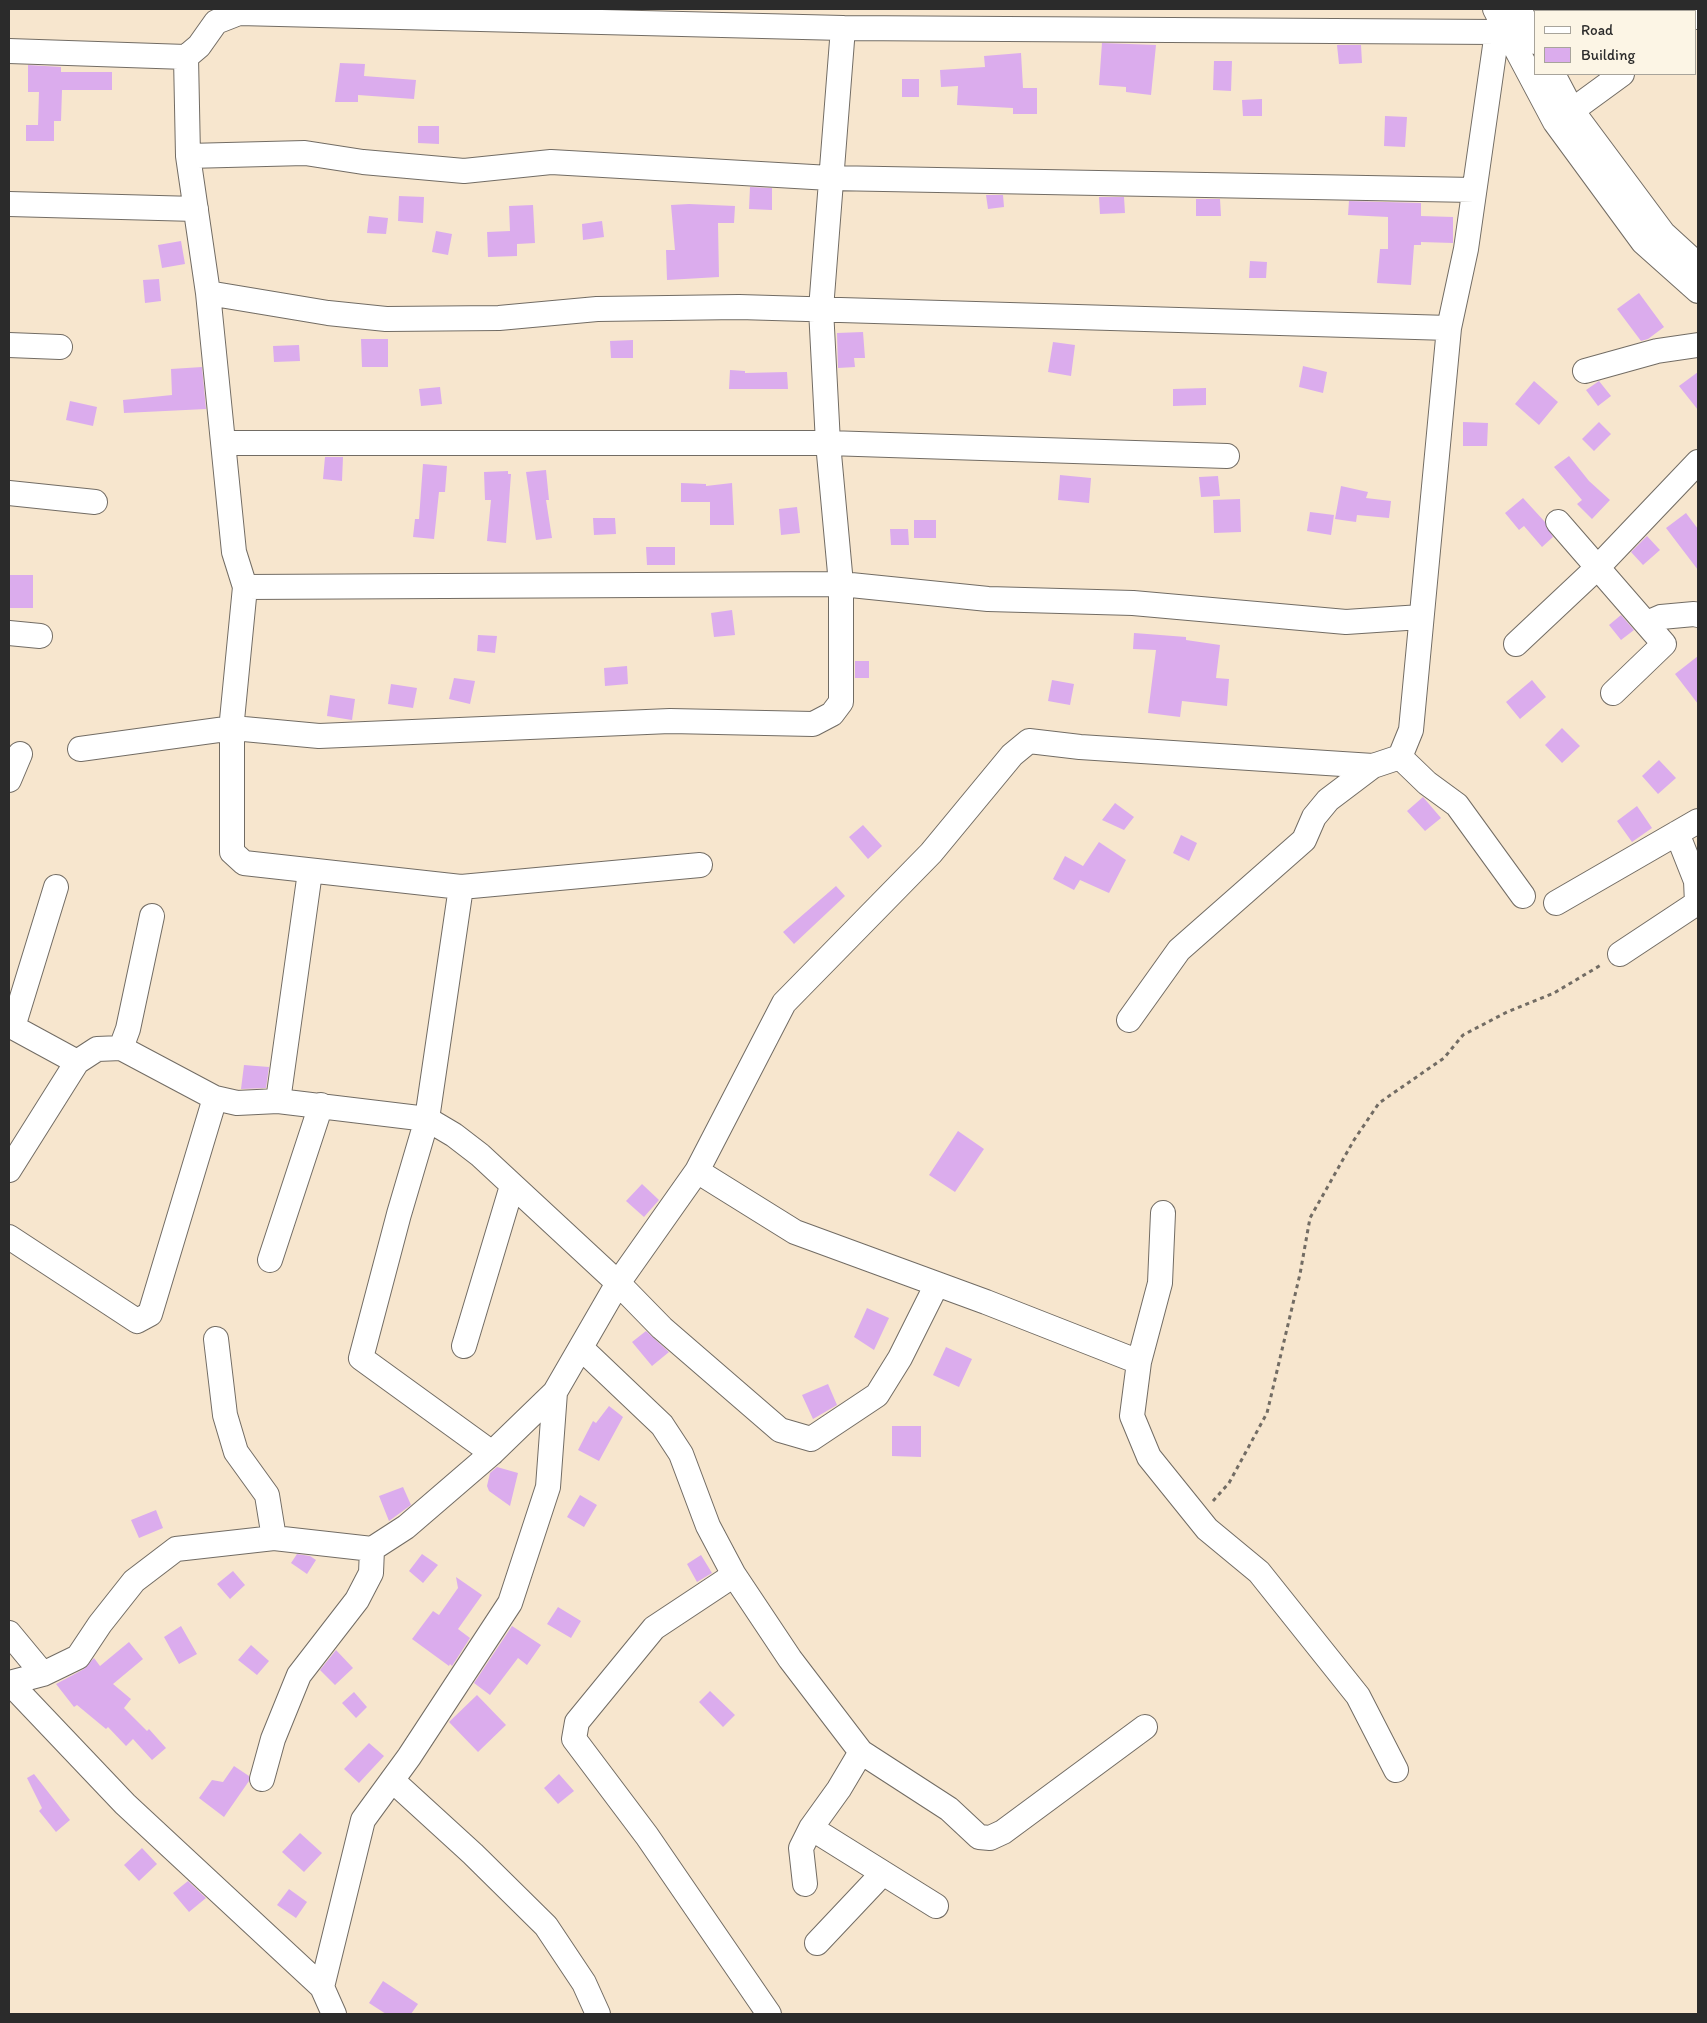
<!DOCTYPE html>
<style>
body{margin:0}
#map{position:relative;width:1707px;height:2023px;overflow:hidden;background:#f7e6ce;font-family:Itim,sans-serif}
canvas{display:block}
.frame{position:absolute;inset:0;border:10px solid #2b2b2b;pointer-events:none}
.legend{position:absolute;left:1534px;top:10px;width:162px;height:65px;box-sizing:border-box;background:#fcf5e5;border:1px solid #a8a49b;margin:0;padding:6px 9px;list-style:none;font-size:15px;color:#2b2b2b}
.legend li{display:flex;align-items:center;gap:10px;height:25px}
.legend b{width:25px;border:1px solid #a8a49b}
</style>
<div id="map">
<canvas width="1707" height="2023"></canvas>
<div class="frame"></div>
<ul class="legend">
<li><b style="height:6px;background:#fff"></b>Road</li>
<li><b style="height:14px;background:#dbaced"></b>Building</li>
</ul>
</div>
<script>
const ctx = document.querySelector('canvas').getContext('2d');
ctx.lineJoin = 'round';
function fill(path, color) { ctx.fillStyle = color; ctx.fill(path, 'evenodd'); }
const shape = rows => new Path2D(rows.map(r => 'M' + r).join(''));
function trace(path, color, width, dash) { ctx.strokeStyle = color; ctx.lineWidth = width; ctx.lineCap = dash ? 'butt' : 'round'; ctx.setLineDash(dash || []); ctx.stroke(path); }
const building = shape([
 [1102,43,1156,45,1151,95,1126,92,1126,87,1099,85],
 [1337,45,1361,45,1362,63,1339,64],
 [1021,53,1023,88,1037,88,1037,114,1013,114,1013,108,957,105,958,86,941,87,940,70,985,67,984,56],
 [1214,61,1232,61,1231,91,1213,90],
 [340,63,365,64,364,76,416,80,414,99,358,95,358,102,335,102],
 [28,65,61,67,61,72,112,72,112,90,62,90,61,121,54,121,54,141,26,141,26,125,38,125,39,92,28,92],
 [902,79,919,79,919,97,902,97],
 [1262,99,1262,116,1243,116,1242,100],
 [1385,116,1407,117,1405,147,1384,146],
 [418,126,439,126,439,144,418,143],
 [750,187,772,188,772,210,749,209],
 [986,195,1003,195,1004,207,988,209],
 [399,196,424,197,423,223,398,221],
 [1099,197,1124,197,1125,213,1100,214],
 [1196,199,1220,199,1221,216,1196,216],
 [1349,201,1421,203,1421,216,1453,217,1453,243,1421,242,1421,245,1414,245,1411,285,1377,283,1380,249,1388,249,1388,217,1348,215],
 [689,204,735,206,734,223,718,223,719,277,667,280,666,250,675,250,671,205],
 [533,205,535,243,517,244,517,256,488,257,487,232,510,231,509,206],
 [369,216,388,218,386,234,367,233],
 [602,221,604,237,583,240,582,224],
 [436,231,452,234,448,255,432,252],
 [181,241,185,264,162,268,158,245],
 [1250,261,1267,262,1266,278,1249,278],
 [159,279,161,301,145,303,143,280],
 [1639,293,1664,327,1648,339,1641,341,1617,309],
 [863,332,865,358,854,358,855,367,838,368,837,333],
 [361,339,388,339,388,367,362,367],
 [633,340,633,358,611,358,610,341],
 [1053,342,1075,345,1071,376,1048,372],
 [299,345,300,361,274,362,273,346],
 [1303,366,1327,372,1323,393,1299,387],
 [202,367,206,409,124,413,123,400,172,395,171,369],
 [730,370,745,371,745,373,787,372,788,389,729,389],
 [1698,372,1698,410,1679,386],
 [1534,381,1558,402,1539,425,1515,404],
 [1599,381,1611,396,1598,406,1586,390],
 [440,387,442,404,421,406,419,389],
 [1206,388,1206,405,1173,406,1173,389],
 [70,401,97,407,93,426,66,420],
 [1463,422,1488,423,1487,446,1463,446],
 [1599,422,1611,434,1594,451,1582,439],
 [1569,456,1589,481,1610,500,1592,519,1577,504,1582,500,1554,467],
 [325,457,343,457,342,481,323,479],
 [423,464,447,466,445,492,439,492,434,539,413,537,415,519,419,519],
 [546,470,549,500,546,500,552,538,536,540,526,472],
 [508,471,508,474,511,474,506,543,487,541,491,500,485,500,484,472],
 [1060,475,1091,478,1089,503,1058,500],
 [1218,476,1220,496,1201,497,1199,477],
 [681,483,706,484,706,486,732,483,734,525,710,525,710,502,681,502],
 [1341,486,1368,492,1366,498,1391,501,1389,518,1357,515,1356,522,1335,519],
 [1523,498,1545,522,1553,537,1542,547,1524,526,1519,530,1505,513],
 [1240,499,1241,532,1214,533,1213,500],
 [797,507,800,533,781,535,779,509],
 [1310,512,1334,515,1331,535,1307,531],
 [1686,513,1698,529,1698,570,1666,528],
 [593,518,615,518,616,534,594,535],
 [914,520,936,520,936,538,914,538],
 [890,529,908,529,909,545,891,545],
 [1647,536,1660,550,1643,565,1631,552],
 [646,547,675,547,675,565,647,565],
 [9,575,33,575,33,608,9,608],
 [732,610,735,635,714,637,711,613],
 [1621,615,1634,630,1621,640,1609,625],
 [1134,633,1186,637,1186,640,1220,645,1216,678,1229,679,1227,706,1182,701,1180,717,1148,713,1156,650,1133,649],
 [478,635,497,636,495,653,477,651],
 [1698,656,1698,704,1675,674],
 [855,661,869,661,869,678,855,678],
 [627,666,628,684,605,686,604,668],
 [454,678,475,681,470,704,449,699],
 [1052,680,1074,684,1070,705,1048,701],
 [1532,680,1546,697,1520,719,1506,702],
 [391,684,417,688,413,708,388,704],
 [330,695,355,699,352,720,327,716],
 [1562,728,1580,746,1562,763,1545,745],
 [1659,760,1676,778,1658,794,1642,776],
 [1423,797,1441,818,1425,831,1407,811],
 [1115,803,1134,817,1124,830,1102,820],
 [1637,806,1652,828,1632,842,1617,821],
 [863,825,882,846,868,859,849,837],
 [1181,835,1197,843,1189,861,1173,853],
 [1099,842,1126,860,1109,893,1080,880,1074,890,1053,879,1065,856,1083,866],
 [836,886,845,896,794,944,783,932],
 [244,1065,269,1067,266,1088,241,1089],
 [958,1131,984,1149,955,1192,929,1175],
 [642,1184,659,1200,644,1217,626,1201],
 [867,1308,889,1318,874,1350,854,1337],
 [646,1331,669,1352,652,1366,632,1342],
 [946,1347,972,1359,959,1387,933,1375],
 [828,1384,837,1405,813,1419,802,1395],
 [609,1406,623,1417,599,1461,578,1450,593,1421,596,1423],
 [892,1426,921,1426,921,1457,892,1456],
 [497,1467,518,1473,510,1506,489,1491,487,1486,490,1473],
 [403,1487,411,1505,389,1521,379,1496],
 [580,1495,597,1505,584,1527,567,1517],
 [156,1510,163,1528,139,1538,131,1520],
 [297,1554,310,1556,316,1560,307,1574,291,1563],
 [422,1554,438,1565,423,1583,409,1571],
 [701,1555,712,1573,697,1582,687,1564],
 [233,1571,245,1585,230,1599,217,1584],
 [456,1577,482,1595,458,1629,470,1638,452,1666,450,1664,449,1666,412,1639,433,1611,439,1615,458,1588],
 [558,1607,581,1621,571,1638,547,1624],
 [181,1626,197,1654,179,1664,164,1637],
 [512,1626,541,1645,527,1665,518,1658,490,1695,474,1683],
 [129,1642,143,1659,113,1684,131,1699,124,1708,147,1731,149,1729,166,1748,152,1760,133,1739,126,1746,108,1727,106,1729,77,1705,74,1707,56,1684,84,1669,94,1658,100,1666],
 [251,1645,269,1661,257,1675,238,1660],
 [336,1650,353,1668,335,1685,320,1670],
 [710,1691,735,1715,723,1727,699,1702],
 [354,1692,367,1707,356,1718,342,1703],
 [477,1695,506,1725,478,1752,449,1722],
 [369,1743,384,1756,359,1783,344,1769],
 [234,1766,249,1776,249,1781,224,1817,199,1798,212,1780,223,1782],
 [34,1774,70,1820,56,1832,39,1811,42,1808,27,1778],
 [559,1774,574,1791,558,1804,544,1788],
 [300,1833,322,1853,304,1872,282,1852],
 [142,1848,157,1864,139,1881,124,1865],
 [188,1881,206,1898,189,1912,173,1893],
 [289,1889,307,1902,296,1918,277,1905],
 [383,1981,418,2004,411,2014,386,2014,369,2003]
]);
const path = shape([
 [1213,1501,1229,1483,1267,1413,1300,1274,1310,1218,1354,1140,1379,1103,1444,1058,1463,1035,1507,1012,1554,993,1601,965]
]);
const minor = shape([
 [1495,9,1555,122,1643,242,1698,291],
 [1519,9,1536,42],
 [1696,17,1698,15],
 [9,51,186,57,188,156,208,293,234,552,245,587,232,720,232,852,244,863,461,887,700,865],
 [186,57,199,46,216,22,239,13,843,28,1497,32],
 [1553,74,1573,112,1663,233,1698,265],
 [1559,120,1622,74],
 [188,156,305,153,363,162,464,171,551,162,830,178,1474,190],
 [9,204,196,209],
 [208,293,328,313,386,319,499,318,597,309,739,307,1449,328],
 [9,345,60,347],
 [1585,371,1657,351,1698,345],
 [224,443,828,443,1227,456],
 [9,493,95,502],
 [1558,522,1664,644,1613,693],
 [245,587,841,584,988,599,1133,603,1346,622,1421,617],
 [1647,623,1661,617,1694,614,1698,615],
 [9,633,40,636],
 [1516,644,1598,567,1698,462],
 [80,749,233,728,319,736,670,721,813,724,832,714,841,702,841,584,828,443,821,309,843,28],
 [1400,757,1427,783,1457,805,1523,896],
 [9,780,20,754],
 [310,872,278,1101,427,1119,454,1135,480,1155,618,1283,662,1328,780,1430,811,1439,877,1395,900,1358,937,1284],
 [461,887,427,1119,399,1214,361,1358,492,1453],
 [1556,903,1698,821],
 [152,916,128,1029,121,1048,215,1098,237,1103,278,1101],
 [1620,954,1697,903,1696,881,1677,833],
 [1129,1020,1179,950,1304,840,1314,817,1328,800,1373,766],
 [9,1025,77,1062],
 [13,1027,56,887],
 [9,1170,77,1062,97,1049,121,1048],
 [697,1171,795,1232,986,1302,1139,1362],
 [1163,1213,1160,1283,1139,1362,1132,1416,1149,1457,1207,1529,1259,1572,1358,1696,1396,1770],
 [9,1237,137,1321,150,1314,215,1098],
 [270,1260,321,1105],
 [216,1339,225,1415,236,1452,267,1495,274,1538],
 [464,1346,512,1186],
 [581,1348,662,1425,681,1454,708,1526,734,1575,790,1659,861,1752,949,1809,979,1837,990,1838,1003,1832,1145,1727],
 [734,1575,654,1628,577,1722,574,1739,647,1836,769,2014],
 [9,1633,43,1674],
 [9,1683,43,1674,78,1657,100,1624,134,1581,176,1549,274,1538,372,1549,406,1527,492,1453,555,1392,618,1283,697,1171,784,1003,931,853,1012,755,1029,741,1080,747,1373,766,1400,757,1411,730,1449,328,1466,249,1497,32,1521,14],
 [10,1683,125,1804,322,1987,334,2014],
 [262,1779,273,1739,299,1675,357,1600,371,1573,372,1549],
 [392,1780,473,1854,546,1926,584,1983,598,2014],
 [811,1828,936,1906],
 [805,1884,801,1848,811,1828,839,1789,861,1752],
 [817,1943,883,1873],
 [322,1987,363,1820,409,1757,510,1603,548,1487,555,1392]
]);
fill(building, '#dbaced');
trace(minor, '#726c64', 26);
trace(path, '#726c64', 3, [4, 4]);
trace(minor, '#fff', 24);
</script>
